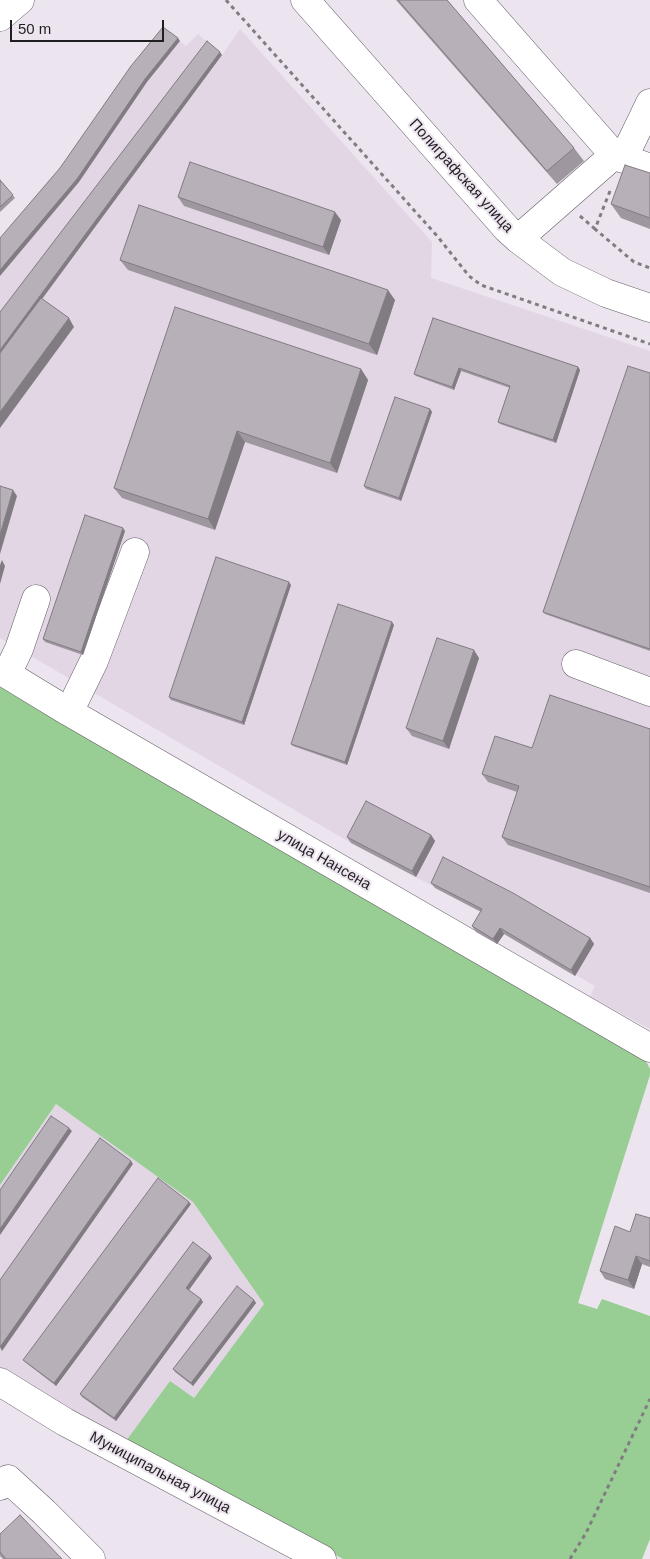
<!DOCTYPE html>
<meta charset="utf-8">
<style>
body{margin:0}
#map{position:relative;width:650px;height:1559px;overflow:hidden;background:#ece4ee;font-family:Helvetica,sans-serif}
canvas{display:block}
.scale{position:absolute;left:10px;top:20px;width:154px;height:22px;box-sizing:border-box;border:2px solid #201e21;border-top:0;padding-left:6px;font-size:15px;line-height:18px;white-space:nowrap;color:#201e21;-webkit-text-stroke:4px #ece4ee;paint-order:stroke}
</style>
<div id="map">
<canvas width="650" height="1559"></canvas>
<div class="scale">50 m</div>
</div>
<script>
const ctx = document.querySelector('canvas').getContext('2d');
ctx.lineJoin = 'round';
function fill(path, color) { ctx.fillStyle = color; ctx.fill(path, 'evenodd'); }
const shape = rows => new Path2D(rows.map(r => 'M' + r).join(''));
function trace(path, color, width, dash) { ctx.strokeStyle = color; ctx.lineWidth = width; ctx.lineCap = dash ? 'butt' : 'round'; ctx.setLineDash(dash || []); ctx.stroke(path); }
function label(font, color, halo, rows, align = 'center') {
  ctx.font = font + ' Helvetica,sans-serif'; ctx.lineWidth = 4; ctx.setLineDash([]); ctx.textBaseline = 'middle'; ctx.strokeStyle = halo; ctx.fillStyle = color; for (const [text, x, y, turn = 0] of rows) {
    ctx.save(); ctx.translate(x, y); ctx.rotate((+turn || 0) * Math.PI / 180); ctx.textAlign = isNaN(turn) ? turn : align; if (halo) ctx.strokeText(text, 0, 0); ctx.fillText(text, 0, 0); ctx.restore();
  }
}
const built = shape([
 [240,29,432,242,431,278,650,351,650,1029,590,997,595,986,504,934,497,944,486,914,351,843,0,638,0,243,62,171,165,30,186,46,198,34,222,55],
 [56,1104,193,1202,264,1304,193,1399,126,1441,47,1397,0,1368,0,1185]
]);
const green = shape([
 [0,677,645,1059,650,1069,650,1075,578,1303,597,1309,602,1299,650,1316,650,1539,642,1559,343,1559,126,1441,170,1381,194,1398,264,1304,193,1202,56,1104,0,1185]
]);
const path = shape([
 [226,0,438,237,469,276,481,285,650,344],
 [610,191,595,229,634,262,650,268],
 [580,216,595,229],
 [570,1559,586,1533,650,1399]
]);
const minor = shape([
 [305,0,507,229,518,239,562,272,606,293,650,308],
 [478,0,614,155,518,239],
 [0,17,20,0],
 [614,155,650,168],
 [623,159,650,103],
 [576,664,650,692],
 [0,670,69,712,650,1048],
 [7,674,19,649,36,599],
 [69,712,94,661,135,552],
 [0,1382,65,1422,322,1559],
 [0,1486,8,1479,44,1512,91,1559]
]);
const wall = shape([
 [396,0,447,0,574,148,584,161,557,184],
 [650,173,650,229,621,218,611,204],
 [0,180,15,198,0,212],
 [178,197,341,220,329,255,184,206],
 [120,260,395,300,377,355,128,270],
 [433,318,578,367,580,370,556,443,500,424,498,422,510,388,461,371,454,390,416,376,414,374],
 [361,369,368,380,337,473,245,442,215,530,122,498,114,488],
 [650,373,650,651,545,614,543,612],
 [430,409,432,412,401,501,366,489,364,486],
 [125,531,83,655,45,642,43,639],
 [291,585,244,725,171,700,169,697],
 [394,625,347,765,293,746,291,744],
 [479,658,449,749,412,736,406,728],
 [650,729,650,893,508,845,502,837,517,792,488,782,482,774,532,748],
 [431,835,435,841,416,877,351,843,347,837],
 [431,883,590,938,594,944,575,976,504,934,497,944,476,932,472,926,481,912,435,888],
 [191,1204,56,1386,25,1362,23,1360],
 [650,1218,650,1267,642,1264,634,1289,605,1279,600,1271,630,1232],
 [210,1255,212,1258,189,1290,201,1299,203,1302,116,1421,82,1397,80,1394],
 [254,1300,256,1303,193,1386,175,1372,173,1369],
 [0,1534,62,1559,3,1559,0,1556]
]);
const shadedWall = shape([
 [178,38,180,41,147,82,79,182,0,276,0,270,145,79],
 [220,52,222,55,0,356,0,350],
 [335,212,341,220,329,255,323,247],
 [388,290,395,300,377,355,369,344],
 [69,318,74,327,0,428,0,412],
 [578,367,580,370,556,443,553,440],
 [459,368,461,371,454,390,452,387],
 [361,369,368,380,337,473,330,463],
 [430,409,432,412,401,501,399,498],
 [237,431,245,442,215,530,208,519],
 [13,490,17,496,0,554,0,535],
 [123,528,125,531,83,655,81,652],
 [2,560,5,566,0,584,0,565],
 [289,582,291,585,244,725,242,722],
 [392,622,394,625,347,765,345,762],
 [474,650,479,658,449,749,443,741],
 [431,835,435,841,416,877,412,871],
 [500,928,504,934,497,944,493,939],
 [590,938,594,944,575,976,571,970],
 [69,1128,72,1131,0,1235,0,1229],
 [131,1161,133,1164,2,1351,0,1347],
 [189,1202,191,1204,56,1386,54,1383],
 [210,1255,212,1258,188,1291,186,1288],
 [636,1256,642,1264,634,1289,628,1280],
 [201,1299,203,1302,116,1421,114,1418],
 [254,1300,256,1303,193,1386,191,1383]
]);
const building = shape([
 [398,0,447,0,574,148,547,171,398,0],
 [163,27,178,38,145,79,77,179,0,270,0,238,60,168,131,66,163,27],
 [207,41,220,52,0,350,0,312,207,41],
 [190,162,335,212,323,247,178,197,190,162],
 [625,165,650,173,650,218,611,204,625,165],
 [0,180,13,195,0,207,0,180],
 [139,205,388,290,369,344,120,260,139,205],
 [41,298,69,318,0,412,0,353,41,298],
 [175,307,361,369,330,463,237,431,208,519,114,488,175,307],
 [433,318,578,367,553,440,498,422,510,386,459,368,452,387,414,374,433,318],
 [628,366,650,373,650,649,543,612,628,366],
 [395,397,430,409,399,498,364,486,395,397],
 [0,486,13,490,0,535,0,486],
 [85,515,123,528,81,652,43,639,85,515],
 [216,557,289,582,242,722,169,697,216,557],
 [338,604,392,622,345,762,291,744,338,604],
 [437,638,474,650,443,741,406,728,437,638],
 [550,695,650,729,650,887,502,837,519,786,482,774,495,736,532,748,550,695],
 [366,801,431,835,412,871,347,837,366,801],
 [443,857,513,893,590,938,571,970,500,928,493,939,472,926,482,909,431,883,443,857],
 [51,1116,69,1128,0,1229,0,1190,51,1116],
 [100,1138,131,1161,0,1347,0,1280,100,1138],
 [158,1178,189,1202,54,1383,23,1360,158,1178],
 [636,1214,650,1218,650,1261,636,1256,628,1280,600,1271,615,1226,630,1232,636,1214],
 [193,1242,210,1255,186,1288,201,1299,114,1418,80,1394,193,1242],
 [237,1286,254,1300,191,1383,173,1369,237,1286],
 [20,1515,62,1559,6,1559,0,1552,0,1534,20,1515]
]);
const streetNames = [
 ["Полиграфская улица",461,176,48],
 ["улица Нансена",324,860,30],
 ["Муниципальная улица",160,1473,28]
];
fill(built, '#e2d6e5');
fill(green, '#98ce93');
trace(minor, '#635c65', 29);
trace(path, '#817c82', 3, [4, 4]);
trace(minor, '#fff', 28);
fill(wall, '#9e979f');
fill(shadedWall, '#817b82');
fill(building, '#b8b0b9');
trace(building, '#817b82', 1);
label('15px', '#201e21', '#ece4ee', streetNames);
</script>
